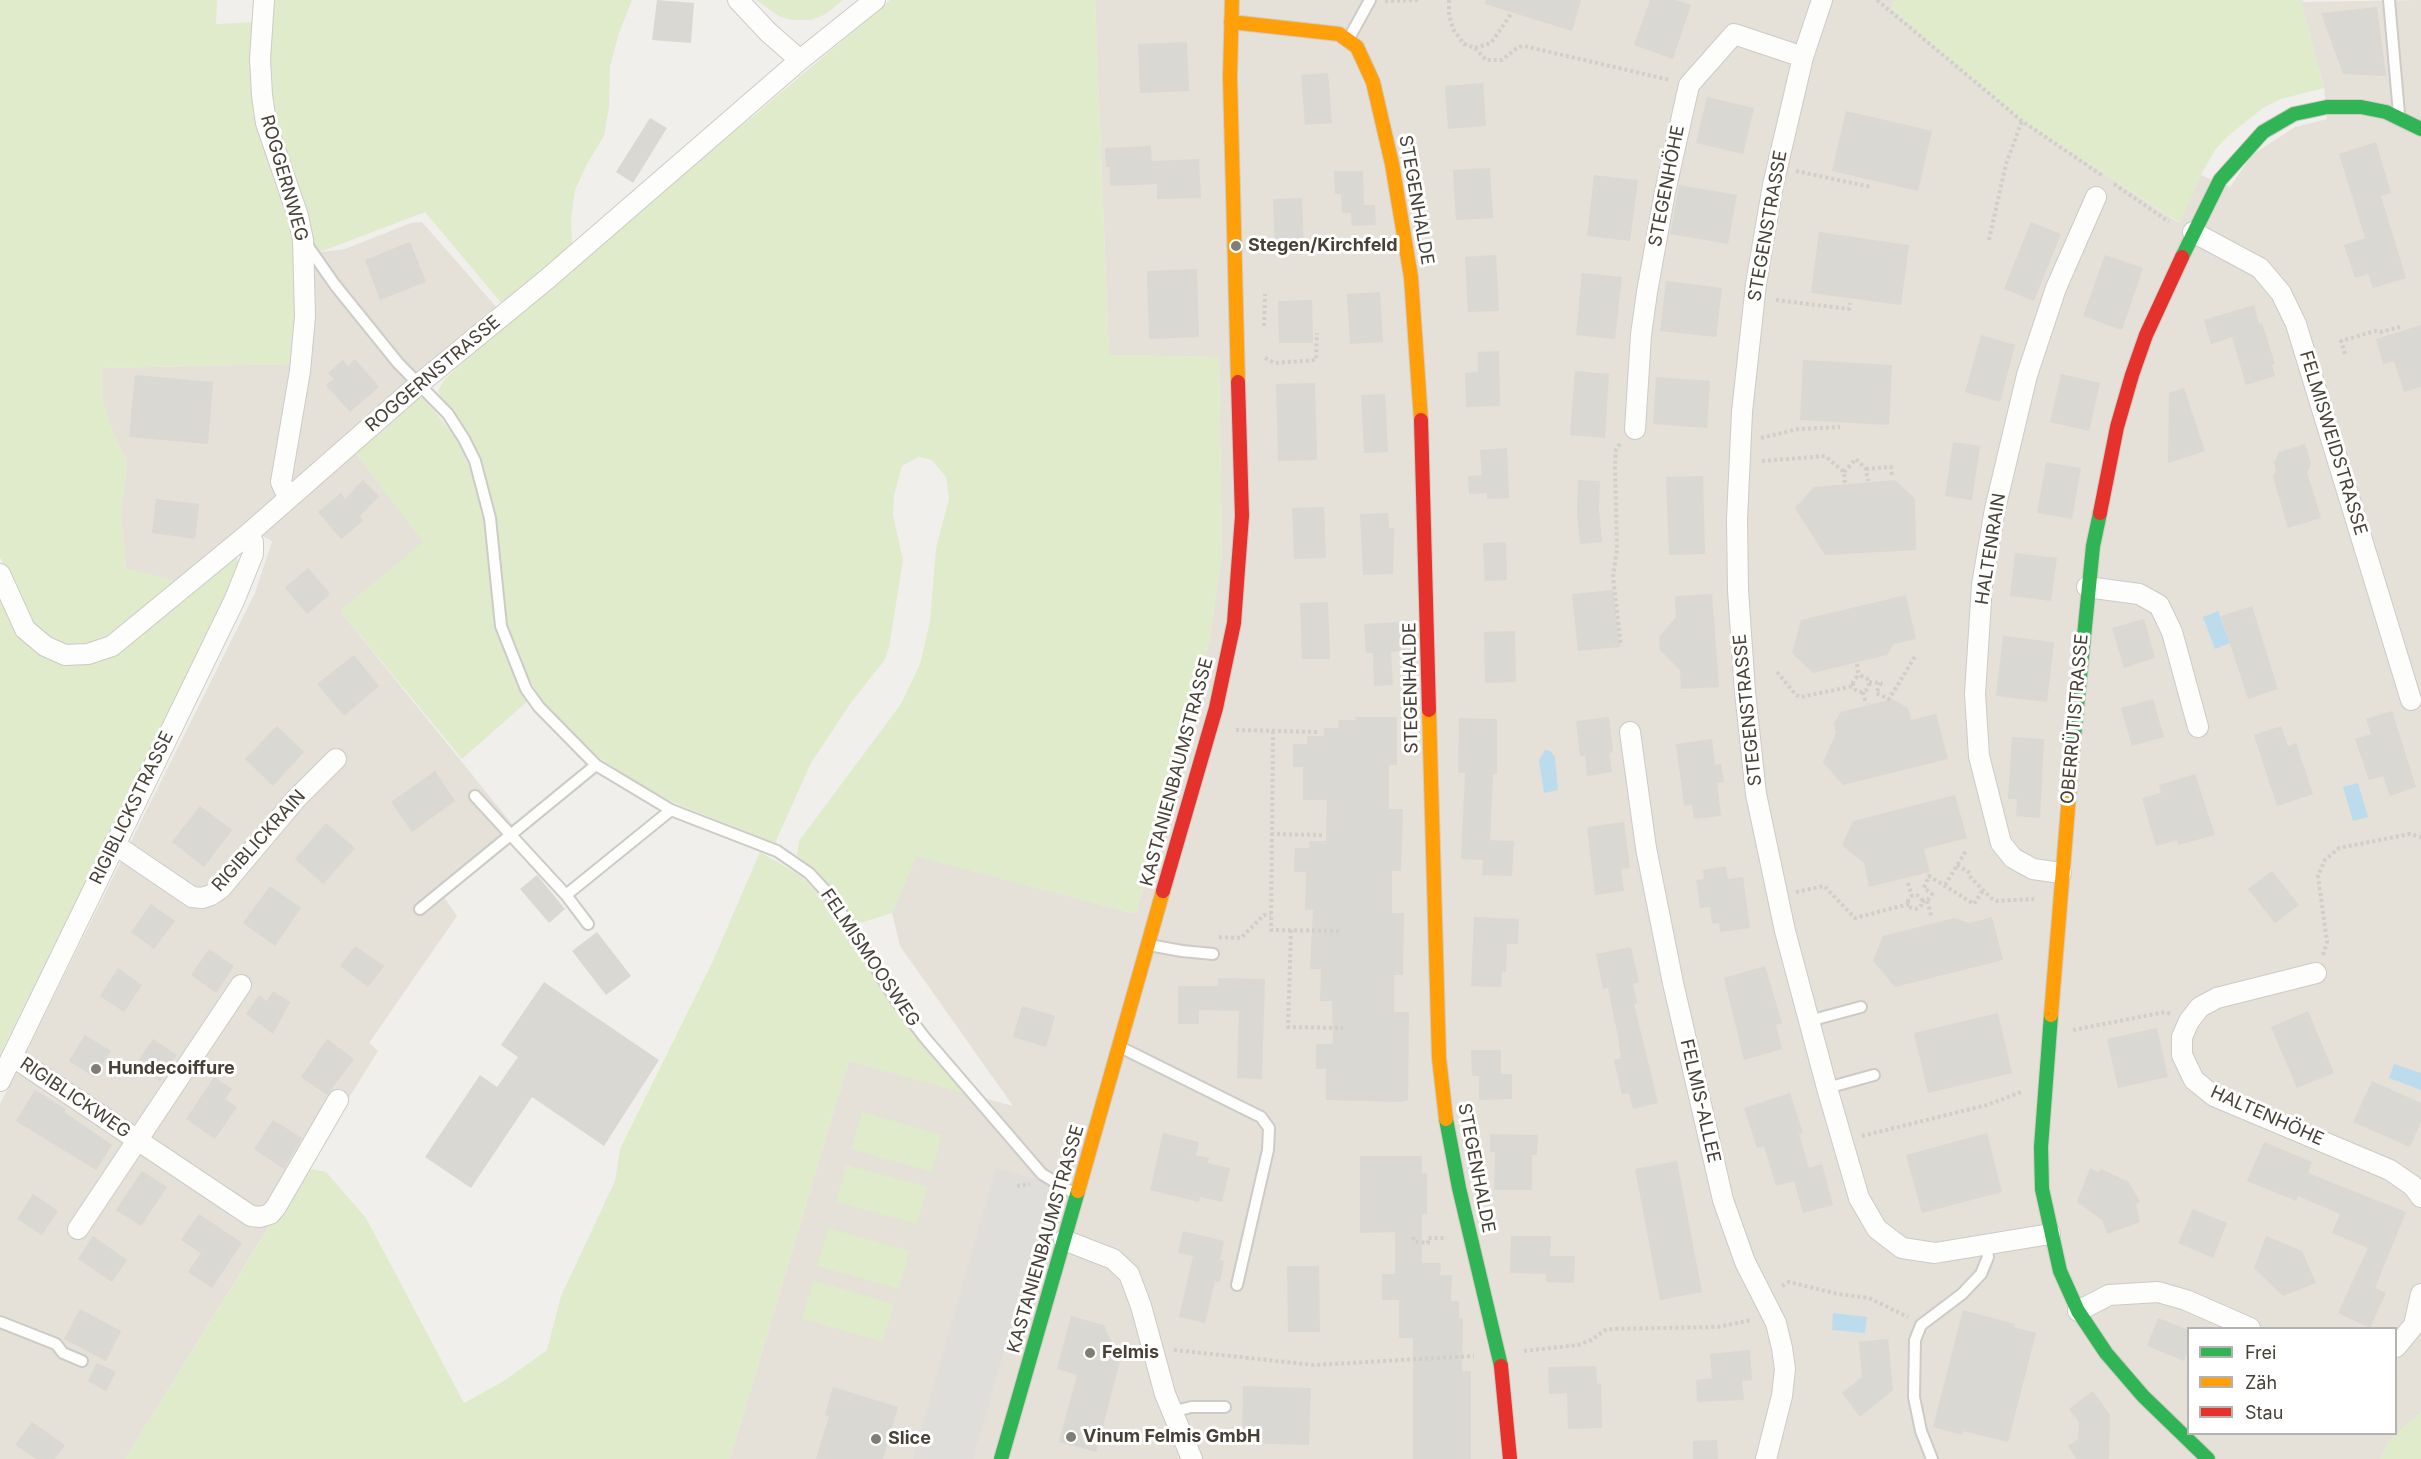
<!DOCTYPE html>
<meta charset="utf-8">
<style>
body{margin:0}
#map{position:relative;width:2421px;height:1459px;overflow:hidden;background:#f1efeb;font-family:Inter,sans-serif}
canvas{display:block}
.legend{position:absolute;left:2187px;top:1327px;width:210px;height:108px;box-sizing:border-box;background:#fff;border:2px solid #b5b3af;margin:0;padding:8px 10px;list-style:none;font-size:18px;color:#474036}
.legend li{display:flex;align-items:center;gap:12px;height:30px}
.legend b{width:30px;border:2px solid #b5b3af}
</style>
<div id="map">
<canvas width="2421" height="1459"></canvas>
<ul class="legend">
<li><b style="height:8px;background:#30b455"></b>Frei</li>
<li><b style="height:8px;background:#ff9f0a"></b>Zäh</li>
<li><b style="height:8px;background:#e5322d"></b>Stau</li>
</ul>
</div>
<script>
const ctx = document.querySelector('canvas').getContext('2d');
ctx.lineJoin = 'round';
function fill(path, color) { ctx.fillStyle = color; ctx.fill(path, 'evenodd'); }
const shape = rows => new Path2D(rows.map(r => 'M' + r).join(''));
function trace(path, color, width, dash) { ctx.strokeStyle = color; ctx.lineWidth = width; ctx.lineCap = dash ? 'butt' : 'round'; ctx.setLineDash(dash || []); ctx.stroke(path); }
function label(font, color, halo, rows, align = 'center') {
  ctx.font = font + ' Inter,sans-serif'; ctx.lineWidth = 6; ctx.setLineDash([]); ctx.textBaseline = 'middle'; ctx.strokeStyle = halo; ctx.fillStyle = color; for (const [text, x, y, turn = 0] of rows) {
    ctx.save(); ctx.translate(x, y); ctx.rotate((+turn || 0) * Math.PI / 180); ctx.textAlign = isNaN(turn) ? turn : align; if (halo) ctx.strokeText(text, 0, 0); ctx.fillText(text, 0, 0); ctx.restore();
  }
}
const residential = shape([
 [1095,0,1894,0,1891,9,2022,120,2179,223,2201,175,2230,187,2252,155,2295,127,2327,119,2324,88,2301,2,2421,0,2421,1412,2388,1442,2381,1459,730,1459,849,1061,1013,1106,900,946,892,913,916,856,1136,914,1210,639,1222,551,1219,357,1109,355],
 [2188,1328,2396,1328,2396,1434,2188,1434],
 [422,222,498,309,344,438,424,542,340,611,520,834,444,897,457,916,369,1043,378,1051,125,1459,0,1459,0,1104,255,593,272,541,245,526,180,583,126,568,121,516,127,461,111,428,103,401,102,368,295,364,308,254,345,249,411,223]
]);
const green = shape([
 [0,0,217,0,216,24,256,22,298,248,295,364,102,368,103,401,111,428,127,461,121,516,126,568,180,583,113,637,90,647,56,645,33,627,0,557],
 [268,0,632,0,619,33,610,66,609,107,604,136,587,164,575,190,571,219,572,245,503,305,425,212,320,252,309,238,278,146,263,59],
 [756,0,843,0,826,14,811,20,791,20,779,16],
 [890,0,1095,0,1109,355,1219,357,1222,551,1210,639,1136,914,917,857,892,913,854,925,832,890,797,855,799,841,901,704,920,664,930,621,936,548,949,499,946,477,932,460,919,457,902,466,894,495,893,515,903,560,889,648,884,661,852,701,811,763,775,843,672,802,626,776,587,749,560,723,540,699,519,659,508,629,487,484,480,467,438,391,444,380,577,258,756,114],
 [1894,0,2305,0,2301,2,2324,88,2281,99,2263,108,2228,136,2215,150,2201,175,2180,223,2022,120,1891,9],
 [422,396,457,439,476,482,482,506,497,625,530,699,462,759,340,611,423,542,354,451,418,397],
 [236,557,239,564,219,612,0,1055,0,590,57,662,91,664,106,659,130,644,230,558],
 [760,852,801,876,825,900,889,1000,913,1032,966,1094,849,1061,730,1459,125,1459,306,1168,326,1172,366,1218,464,1403,504,1381,547,1350,561,1296,615,1181,620,1149,712,963],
 [862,1112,942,1135,932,1172,851,1149],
 [846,1165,928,1187,917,1224,836,1202],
 [828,1228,910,1251,899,1289,817,1266],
 [813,1280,894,1304,883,1342,802,1319],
 [2421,1412,2421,1459,2381,1459,2388,1442]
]);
const parking = shape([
 [996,1168,1052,1184,973,1459,913,1459]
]);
const water = shape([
 [2218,611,2230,643,2215,649,2203,617],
 [1545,750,1550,751,1555,757,1558,790,1544,793,1539,760],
 [2358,783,2368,817,2353,821,2343,787],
 [2394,1064,2421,1073,2421,1090,2389,1078],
 [1833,1313,1867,1317,1865,1333,1832,1330]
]);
const building = shape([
 [657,0,694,3,691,43,652,40],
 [1486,0,1581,0,1572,31,1485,4],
 [1650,0,1676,0,1691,5,1673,59,1634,45],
 [2377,7,2386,76,2343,74,2321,13],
 [1187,42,1189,91,1140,93,1138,44],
 [1328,73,1332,123,1305,125,1301,75],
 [1483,83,1486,126,1448,129,1445,86],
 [1707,97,1754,108,1743,154,1696,143],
 [1846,111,1932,131,1918,191,1832,171],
 [650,118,667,128,633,183,616,172],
 [2376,142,2391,193,2381,196,2406,278,2373,288,2368,274,2355,278,2344,245,2365,238,2339,154],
 [1151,146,1152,161,1199,159,1201,198,1157,199,1157,184,1110,186,1110,167,1106,167,1105,148],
 [1490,168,1493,218,1456,220,1453,170],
 [1334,171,1363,171,1364,205,1375,205,1376,225,1352,226,1351,213,1342,213,1341,194,1335,194],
 [1594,175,1638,180,1630,241,1587,236],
 [1679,185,1737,195,1728,244,1670,234],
 [1302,198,1304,251,1275,252,1273,199],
 [2031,222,2061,234,2034,301,2004,289],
 [1819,232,1909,245,1901,305,1811,293],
 [410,242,426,282,380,300,365,260],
 [1496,255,1499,311,1468,312,1465,257],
 [2105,255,2143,268,2122,330,2083,316],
 [1197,269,1199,337,1149,339,1147,271],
 [1582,273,1622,277,1615,339,1576,335],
 [1666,281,1722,288,1716,337,1660,331],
 [1380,292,1383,342,1350,344,1347,294],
 [1312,300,1313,343,1279,343,1278,301],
 [2254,305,2259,324,2262,323,2275,364,2272,365,2275,376,2246,385,2232,337,2211,344,2204,320],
 [2421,325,2421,387,2404,392,2394,361,2383,364,2376,339],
 [1981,335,2015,345,2000,402,1965,392],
 [1499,351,1500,406,1466,407,1465,373,1478,372,1478,352],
 [355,359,379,387,350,412,326,385,334,379,328,373,343,360,348,366],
 [1803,360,1892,365,1889,425,1800,420],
 [1575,371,1609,374,1605,438,1570,435],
 [2061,374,2100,383,2089,431,2050,422],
 [135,375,213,382,208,444,129,437],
 [1656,377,1710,381,1707,428,1653,424],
 [1315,383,1317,460,1278,461,1276,384],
 [2184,388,2205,451,2168,463,2169,393],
 [1385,394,1388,452,1364,453,1361,395],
 [1953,442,1980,446,1972,500,1945,496],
 [2305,444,2311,464,2307,472,2321,518,2288,528,2273,477,2276,470,2274,463,2279,452],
 [1507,448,1509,498,1487,499,1487,493,1469,494,1468,476,1482,475,1480,450],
 [2046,462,2081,468,2072,519,2037,513],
 [1703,476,1705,554,1669,555,1666,477],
 [363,480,379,496,360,516,363,521,341,539,318,512,341,493,345,499],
 [1578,480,1600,481,1599,510,1602,542,1580,544,1577,512],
 [1895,480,1915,499,1916,550,1825,555,1795,508,1814,487],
 [156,499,199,504,195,539,152,533],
 [1324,507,1326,558,1294,559,1292,508],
 [1388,513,1389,528,1394,528,1393,574,1363,575,1360,514],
 [1506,542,1507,580,1485,581,1483,543],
 [2015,553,2057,558,2051,601,2010,596],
 [308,568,330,594,307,614,285,588],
 [1613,590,1620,647,1578,651,1572,594],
 [1712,594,1719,687,1681,689,1680,670,1660,650,1659,637,1676,617,1675,596],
 [1906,595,1916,639,1894,644,1887,655,1813,673,1792,653,1801,620],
 [1328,602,1330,659,1302,659,1300,603],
 [2252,606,2278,689,2248,699,2221,616],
 [2144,619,2155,658,2124,668,2112,628],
 [1400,622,1401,651,1391,652,1393,685,1374,686,1373,653,1366,653,1364,624],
 [1515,631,1516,682,1485,683,1484,632],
 [2003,636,2054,642,2047,702,1996,696],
 [354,655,379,686,344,716,317,684],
 [1892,699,1908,708,1911,720,1936,714,1948,759,1843,785,1823,762,1836,733,1834,723,1841,712],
 [2153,699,2164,737,2132,746,2121,708],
 [2392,711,2416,787,2390,796,2383,776,2369,780,2355,739,2371,734,2366,719],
 [1355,717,1397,717,1397,765,1389,765,1389,809,1403,809,1401,871,1392,871,1392,913,1404,913,1403,975,1394,975,1394,1012,1409,1012,1408,1100,1401,1102,1326,1100,1326,1069,1316,1069,1316,1044,1333,1044,1332,1001,1320,1001,1321,969,1310,969,1313,910,1305,910,1306,872,1294,872,1295,848,1309,848,1310,841,1326,841,1327,800,1303,800,1303,767,1293,767,1293,744,1307,744,1307,736,1324,736,1324,728,1338,728,1339,720,1356,720],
 [1609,717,1613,752,1609,753,1612,772,1587,776,1585,756,1580,756,1576,721],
 [1459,718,1497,719,1497,774,1493,774,1490,840,1514,841,1512,876,1482,875,1483,860,1461,859,1465,773,1458,773],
 [277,726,304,752,273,786,245,759],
 [2281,726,2288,746,2296,743,2313,794,2277,806,2254,735],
 [2012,737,2044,739,2040,818,2016,816,2017,799,2008,799],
 [1712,739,1715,765,1721,764,1724,782,1717,783,1721,816,1694,819,1692,805,1684,806,1676,744],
 [435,771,455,801,412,832,391,802],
 [2195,774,2215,835,2178,845,2177,840,2156,846,2142,798,2161,793,2159,785],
 [1955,795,1967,838,1924,849,1930,872,1869,887,1864,863,1842,845,1853,821],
 [200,806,232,830,204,867,172,842],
 [1624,822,1630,868,1621,869,1624,891,1595,895,1587,827],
 [326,823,355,848,323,884,295,859],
 [1726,866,1728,879,1743,877,1750,928,1720,932,1719,923,1712,924,1710,907,1700,908,1696,880,1704,879,1703,870],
 [2272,871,2299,905,2275,923,2248,889],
 [537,875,565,909,549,923,520,889],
 [270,886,301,908,275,946,243,923],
 [151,904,175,921,154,949,131,932],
 [1474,917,1519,919,1518,944,1507,944,1506,972,1502,972,1501,987,1471,986],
 [1992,917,2003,960,1895,987,1873,961,1883,936,1954,918,1970,923],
 [597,932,631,976,606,995,572,951],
 [355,946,384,966,368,987,340,966],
 [1631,947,1639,982,1633,984,1637,1003,1634,1004,1658,1103,1633,1109,1629,1093,1622,1095,1614,1060,1621,1058,1618,1037,1608,988,1603,989,1596,954],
 [209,949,234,966,216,993,191,975],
 [1765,966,1782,1023,1776,1025,1782,1049,1744,1060,1724,978],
 [118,968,142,985,124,1012,100,996],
 [1218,978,1265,979,1262,1079,1237,1078,1239,1011,1199,1010,1199,1024,1178,1024,1178,986,1218,986],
 [544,982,659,1060,604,1146,532,1097,471,1188,425,1157,480,1075,497,1087,518,1057,501,1045],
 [273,991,290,1002,273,1034,246,1014,259,995,267,1001],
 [1022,1006,1055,1016,1046,1047,1013,1037],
 [2308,1011,2334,1073,2297,1088,2271,1027],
 [1998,1013,2012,1073,1928,1093,1914,1033],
 [2157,1028,2168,1077,2118,1088,2107,1039],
 [85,1035,111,1051,94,1077,69,1061],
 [153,1039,177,1055,160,1081,136,1064],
 [327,1039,354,1059,327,1095,301,1077],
 [1471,1050,1501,1050,1501,1074,1512,1074,1512,1099,1479,1100,1479,1076,1472,1076],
 [214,1077,232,1089,225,1099,237,1107,215,1139,186,1119],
 [2372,1081,2421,1103,2421,1121,2410,1147,2353,1122],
 [35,1090,66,1109,64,1112,112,1145,96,1170,16,1121],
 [1790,1093,1803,1133,1799,1134,1809,1168,1822,1164,1833,1205,1803,1213,1794,1181,1776,1186,1764,1146,1757,1148,1744,1108],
 [273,1120,302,1138,284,1169,254,1149],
 [1163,1133,1199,1142,1196,1155,1209,1158,1208,1163,1230,1168,1222,1202,1200,1197,1199,1202,1150,1190],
 [1987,1133,2002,1192,1922,1213,1906,1155],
 [1490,1134,1538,1135,1537,1155,1532,1155,1532,1190,1494,1190,1495,1152,1490,1152],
 [2264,1142,2312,1162,2308,1173,2406,1212,2375,1288,2386,1293,2370,1328,2338,1313,2368,1248,2332,1233,2340,1214,2298,1196,2296,1201,2247,1181],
 [1360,1156,1422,1156,1422,1173,1427,1173,1427,1214,1422,1214,1422,1263,1441,1263,1440,1275,1452,1275,1451,1301,1459,1301,1459,1318,1463,1318,1462,1371,1471,1371,1471,1459,1413,1459,1413,1338,1399,1338,1399,1300,1382,1300,1382,1274,1395,1274,1395,1232,1360,1233],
 [1677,1161,1702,1292,1660,1300,1635,1169],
 [2090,1168,2098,1172,2101,1169,2129,1182,2140,1202,2136,1204,2140,1222,2107,1234,2102,1220,2077,1202],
 [142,1171,167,1187,141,1226,116,1210],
 [33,1194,58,1211,42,1235,17,1219],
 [2193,1209,2227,1223,2213,1258,2178,1243],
 [199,1214,242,1243,212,1288,188,1272,201,1253,181,1240],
 [1183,1231,1224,1241,1220,1260,1224,1261,1220,1282,1215,1281,1205,1323,1179,1317,1193,1256,1178,1253],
 [93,1236,127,1260,112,1282,78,1259],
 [1511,1236,1551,1236,1550,1256,1575,1256,1574,1283,1546,1282,1546,1274,1510,1273],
 [2266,1236,2302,1251,2316,1283,2283,1296,2254,1268],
 [1287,1266,1319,1266,1320,1332,1288,1332],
 [80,1309,121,1331,106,1361,64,1339],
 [1963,1310,2015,1324,2014,1327,2036,1333,2008,1442,1963,1431,1962,1435,1933,1427],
 [1071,1316,1104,1325,1120,1361,1096,1452,1059,1442,1077,1375,1057,1369],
 [2158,1318,2188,1330,2188,1350,2184,1361,2147,1346],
 [1888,1339,1893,1390,1860,1417,1842,1393,1862,1377,1859,1342],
 [1750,1350,1752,1380,1742,1381,1744,1400,1697,1402,1696,1380,1712,1378,1710,1354],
 [97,1363,116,1372,106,1391,88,1381],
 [1596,1366,1597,1384,1601,1383,1602,1428,1568,1429,1567,1393,1549,1394,1548,1367],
 [1243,1386,1311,1388,1309,1445,1242,1443],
 [833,1387,898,1407,883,1459,816,1459,829,1416,825,1415],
 [2093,1391,2110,1415,2109,1459,2077,1459,2068,1446,2078,1439,2079,1422,2069,1409],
 [32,1422,65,1445,55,1459,36,1459,15,1445],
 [1717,1440,1718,1459,1693,1459,1693,1441]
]);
const path = shape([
 [1449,0,1449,15,1453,29,1464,44,1475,48,1491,43,1511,14],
 [1877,0,2022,121,2103,176],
 [1385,1,1418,0],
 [1475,48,1486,60,1502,60,1518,47,1524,46,1670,80],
 [1796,171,1871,187],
 [2114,184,2169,222],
 [1989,240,2006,164,2022,121],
 [1776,300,1849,309,1850,303],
 [1264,326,1265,294],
 [2345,354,2341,341,2375,331,2380,332,2400,327],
 [1265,358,1275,363,1316,360,1317,333],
 [1761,438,1798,429,1840,427],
 [1620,444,1616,449,1615,466,1617,549,1613,577,1621,646],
 [1762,461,1825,456,1844,472,1845,483],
 [1866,469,1891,467,1892,477],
 [1844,472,1856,459,1866,469,1868,481],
 [1857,664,1859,677],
 [1777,672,1796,695,1801,697,1854,686],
 '1853 684a8 8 0 1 1 16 0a8 8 0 1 1-16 0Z',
 [1869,682,1881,683,1876,693,1889,699,1916,655],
 [1863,692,1866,704],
 [1236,730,1319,732],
 [1273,731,1271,930,1341,931],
 [1271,834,1323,835],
 [1957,865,1970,873,1971,878,1991,898,1997,901,2034,899],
 [1908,883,1912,896],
 [1945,885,1966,851],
 [1796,892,1824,886,1855,918,1909,904],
 '1908 902a7 7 0 1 1 14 0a7 7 0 1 1-14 0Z',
 [1922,901,1927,901,1932,894,1924,888,1929,876,1974,904,1983,890],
 [1927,901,1932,918],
 [1291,930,1288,1027,1343,1028],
 [1219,937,1241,938,1264,915,1271,915],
 [2323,955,2327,942,2318,876,2325,860,2339,848,2410,834,2421,837],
 [2073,1030,2165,1012,2171,1014],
 [1862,1136,1987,1105,2021,1092],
 [1017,1186,1030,1184],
 [1413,1237,1415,1242,1428,1243,1428,1238,1447,1238],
 [1782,1286,1789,1282,1838,1294,1869,1298,1908,1317],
 [1174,1350,1314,1365,1474,1356],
 [1524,1351,1578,1345,1591,1340,1607,1329,1718,1327,1751,1320]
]);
const lane = shape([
 [2389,0,2399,114],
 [1348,40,1370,0],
 [305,242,335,285,398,363,448,414,464,439,475,461,490,518,501,626,526,689,539,707,596,765,671,810,777,851,809,873,832,898,898,1003,925,1038,1042,1174,1075,1194],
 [475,796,566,895,588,924],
 [566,895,671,810],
 [420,909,596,765],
 [1149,945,1182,951,1213,954],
 [1809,1021,1861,1007],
 [1120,1047,1261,1117,1269,1128,1268,1150,1237,1285],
 [1827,1088,1874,1075],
 [0,1322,56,1344,63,1353,82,1361],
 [1172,1412,1191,1407,1225,1407],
 [1932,1459,1921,1431,1914,1397,1915,1340,1921,1325,1962,1294,1981,1274,1988,1257,1986,1243]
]);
const street = shape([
 [264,0,260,59,262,95,266,123,298,216,303,240,305,316,300,371,281,482,288,497],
 [738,0,768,32,800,60],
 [1822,0,1803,57,1773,185,1756,284,1742,412,1737,519,1738,590,1745,692,1756,794,1785,931,1827,1088,1859,1198,1877,1229,1902,1248,1935,1253,2050,1234],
 [2193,232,2260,268,2281,293,2296,324,2411,700],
 [1635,429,1641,335,1647,292,1665,192,1689,85,1734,34,1803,57],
 [0,574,25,629,45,646,65,655,88,654,112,646,247,535,419,384,546,280,800,60,875,0],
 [2087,587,2139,594,2159,605,2172,632,2198,727],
 [1630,732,1646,848,1673,983,1723,1200,1745,1262,1776,1323,1782,1348,1785,1369,1782,1396,1766,1459],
 [114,844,192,897,202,898,211,895,221,888,296,799,336,759],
 [2061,873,2033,869,2013,858,2001,843,1979,756,1975,694,1982,585,1995,509,2027,375,2056,288,2096,197],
 [2316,973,2217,998,2200,1007,2189,1021,2182,1037,2182,1055,2194,1080,2214,1096,2390,1170,2413,1186,2421,1197],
 [12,1056,251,1216,260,1217,270,1214,276,1207,338,1100],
 [0,1081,234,601,253,554,253,542,247,535],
 [78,1229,241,985],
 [1064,1240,1113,1259,1129,1274,1141,1306,1165,1394,1192,1459],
 [2078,1311,2109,1295,2158,1292,2186,1300,2250,1328],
 [2396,1347,2414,1325,2421,1294]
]);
const fast = shape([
 [2182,257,2220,180,2263,132,2294,114,2327,107,2361,107,2386,112,2421,129],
 [2073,747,2093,546,2100,513],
 [2051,1015,2041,1147,2042,1189,2060,1271,2078,1311,2106,1353,2143,1396,2208,1459],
 [1446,1119,1459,1188,1501,1366],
 [1001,1459,1078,1191]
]);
const slow = shape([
 [1232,0,1230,77,1238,382],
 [1231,22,1339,34,1357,47,1373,82,1392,164,1411,277,1421,420],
 [1429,710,1439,1058,1446,1119],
 [2051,1015,2073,747],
 [1078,1191,1163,891]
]);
const jam = shape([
 [1421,420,1429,710],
 [2100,513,2117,427,2132,375,2146,335,2182,257],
 [1163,891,1216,708,1234,623,1242,516,1238,382],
 [1501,1366,1510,1459]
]);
const markers = [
 [1236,246,6,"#827d75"],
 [96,1069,6,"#827d75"],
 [1090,1353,6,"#827d75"],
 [1071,1437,6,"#827d75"],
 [876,1439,6,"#827d75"]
];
const streetNames = [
 ["ROGGERNWEG",284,178,74],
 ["STEGENHÖHE",1667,186,-79],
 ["STEGENHALDE",1416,200,80],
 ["STEGENSTRASSE",1768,226,-80],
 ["ROGGERNSTRASSE",433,374,-40],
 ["FELMISWEIDSTRASSE",2333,443,73],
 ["HALTENRAIN",1991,549,-81],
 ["STEGENHALDE",1411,688,-91],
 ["STEGENSTRASSE",1748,710,-96],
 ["OBERRÜTISTRASSE",2075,719,-85],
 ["KASTANIENBAUMSTRASSE",1177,772,-75],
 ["RIGIBLICKSTRASSE",132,808,-64],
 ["RIGIBLICKRAIN",259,841,-48],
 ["FELMISMOOSWEG",870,958,56],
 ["RIGIBLICKWEG",75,1098,34],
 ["FELMIS-ALLEE",1700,1101,77],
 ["HALTENHÖHE",2267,1116,24],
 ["STEGENHALDE",1476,1168,79],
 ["KASTANIENBAUMSTRASSE",1046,1239,-74]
];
const poiNames = [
 ["Stegen/Kirchfeld",1248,246],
 ["Hundecoiffure",108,1069],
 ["Felmis",1102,1353],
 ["Vinum Felmis GmbH",1083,1437],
 ["Slice",888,1439]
];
fill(residential, '#e5e0d8');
fill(green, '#dfebcb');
fill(parking, '#e0deda');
fill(water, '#bcdcee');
fill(building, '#dad8d3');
trace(lane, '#cdcbc7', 14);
trace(street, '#cdcbc7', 22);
trace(fast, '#d0ccc2', 16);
trace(slow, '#d0ccc2', 16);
trace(jam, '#d0ccc2', 16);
trace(path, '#d1cfca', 4, [3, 3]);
trace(lane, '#fdfdfc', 10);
trace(street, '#fdfdfc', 20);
trace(fast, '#30b455', 14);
trace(slow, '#ff9f0a', 14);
trace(jam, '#e5322d', 14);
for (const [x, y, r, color] of markers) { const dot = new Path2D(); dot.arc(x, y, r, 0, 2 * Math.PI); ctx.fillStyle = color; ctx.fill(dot); trace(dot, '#fff', 2); }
label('18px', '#474036', '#fff', streetNames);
label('bold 18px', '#474036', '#fff', poiNames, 'left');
</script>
